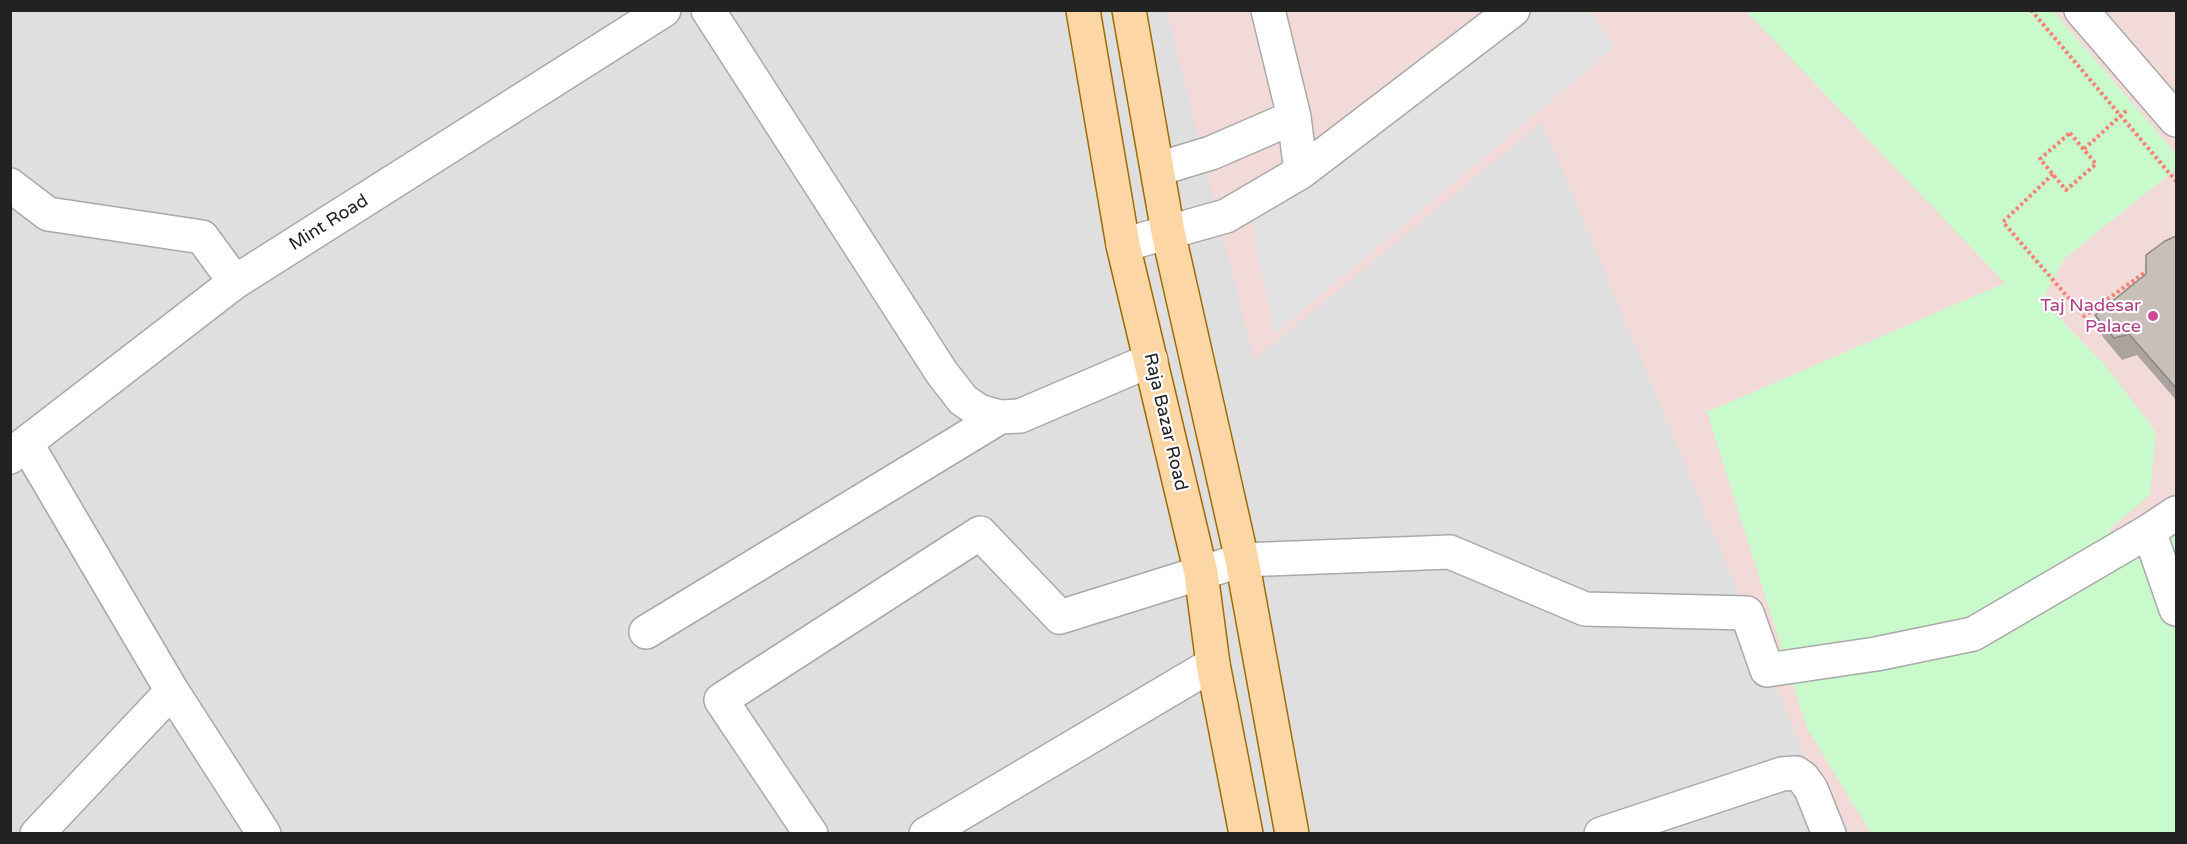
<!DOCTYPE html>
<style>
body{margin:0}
#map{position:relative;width:2187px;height:844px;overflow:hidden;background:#f2efe9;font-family:"Varela Round",sans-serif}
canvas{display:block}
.frame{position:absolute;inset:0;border:12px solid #222;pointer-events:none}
</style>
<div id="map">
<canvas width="2187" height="844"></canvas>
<div class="frame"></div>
</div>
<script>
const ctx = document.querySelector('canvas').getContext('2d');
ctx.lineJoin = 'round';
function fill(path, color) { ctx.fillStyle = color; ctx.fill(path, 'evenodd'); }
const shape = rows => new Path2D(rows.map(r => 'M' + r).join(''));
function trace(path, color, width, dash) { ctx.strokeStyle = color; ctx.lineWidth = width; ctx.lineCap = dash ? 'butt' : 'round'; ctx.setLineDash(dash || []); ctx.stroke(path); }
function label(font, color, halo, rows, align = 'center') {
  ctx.font = font + ' "Varela Round",sans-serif'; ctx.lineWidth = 4.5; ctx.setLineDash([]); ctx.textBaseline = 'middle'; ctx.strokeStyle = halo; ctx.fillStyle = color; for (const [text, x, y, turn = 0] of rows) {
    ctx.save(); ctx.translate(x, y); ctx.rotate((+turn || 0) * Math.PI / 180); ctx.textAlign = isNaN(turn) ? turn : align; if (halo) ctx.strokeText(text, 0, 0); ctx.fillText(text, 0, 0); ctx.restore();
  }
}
const residential = shape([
 [11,11,2176,11,2176,833,11,833]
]);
const commercial = shape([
 [1167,11,2176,11,2176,833,1851,833,1806,761,1747,613,1542,122,1254,360]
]);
const park = shape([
 [1746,11,2053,11,2176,154,2176,169,2064,259,2045,294,2055,314,2104,364,2156,432,2150,495,2110,529,2118,566,2176,530,2176,833,1871,833,1807,728,1707,412,2005,283]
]);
const parking = shape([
 [1490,11,1589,11,1615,47,1274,334,1247,199]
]);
const path = shape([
 [2031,10,2176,181],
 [2070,133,2096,164,2066,190,2040,159,2070,133],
 [2084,149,2127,110],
 [2053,174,2003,222,2084,316,2148,270]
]);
const minor = shape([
 [708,10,942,373,963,400,979,411,1000,417,1020,416,1151,360],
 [2081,10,2176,120],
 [1158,169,1211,153,1294,117],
 [1301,172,1513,10],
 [10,185,48,214,202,237,235,282],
 [1123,245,1226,216,1301,172,1294,117,1268,10],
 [26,443,172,691,264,834],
 [10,457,26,443,235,282,664,10],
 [2149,531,2176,609],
 [646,632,1000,417],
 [37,834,172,691],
 [811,834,721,700,980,533,1060,617,1242,560,1450,552,1585,609,1747,613,1767,670,1876,654,1973,634,2149,531,2176,513],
 [926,834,1213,664],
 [1601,834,1782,774,1796,773,1803,778,1811,789,1829,834]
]);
const major = shape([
 [1083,10,1123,245,1201,573,1213,664,1246,834],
 [1129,10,1168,232,1242,560,1292,834]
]);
const wall = shape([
 [2176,236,2176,400,2137,355,2122,360,2103,337,2095,315,2146,274]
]);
const building = shape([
 [2176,236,2176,388,2129,334,2114,338,2095,315,2146,274,2146,255,2165,241,2176,236]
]);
const markers = [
 [2153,316,6,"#d1479c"]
];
const streetNames = [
 ["Mint Road",329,223,-32],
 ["Raja Bazar Road",1165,422,77]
];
const hotelNames = [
 ["Taj Nadesar",2141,306],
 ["Palace",2141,327]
];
fill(residential, '#e0dfdf');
fill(commercial, '#f2dad9');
fill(park, '#c8facc');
fill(parking, '#e2e2e2');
trace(minor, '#a9a9a9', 36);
trace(major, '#a06b00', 36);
trace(path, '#fa8072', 4, [3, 3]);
trace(minor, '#fff', 33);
trace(major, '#fcd6a4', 33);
fill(wall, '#aba49e');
fill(building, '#c7bfb8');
trace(building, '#8b8681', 1.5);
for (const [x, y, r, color] of markers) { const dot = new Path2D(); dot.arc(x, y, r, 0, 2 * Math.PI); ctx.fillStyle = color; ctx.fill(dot); trace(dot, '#fff', 2); }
label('18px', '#222', '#fff', streetNames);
label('18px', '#b23c85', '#fff', hotelNames, 'right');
</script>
